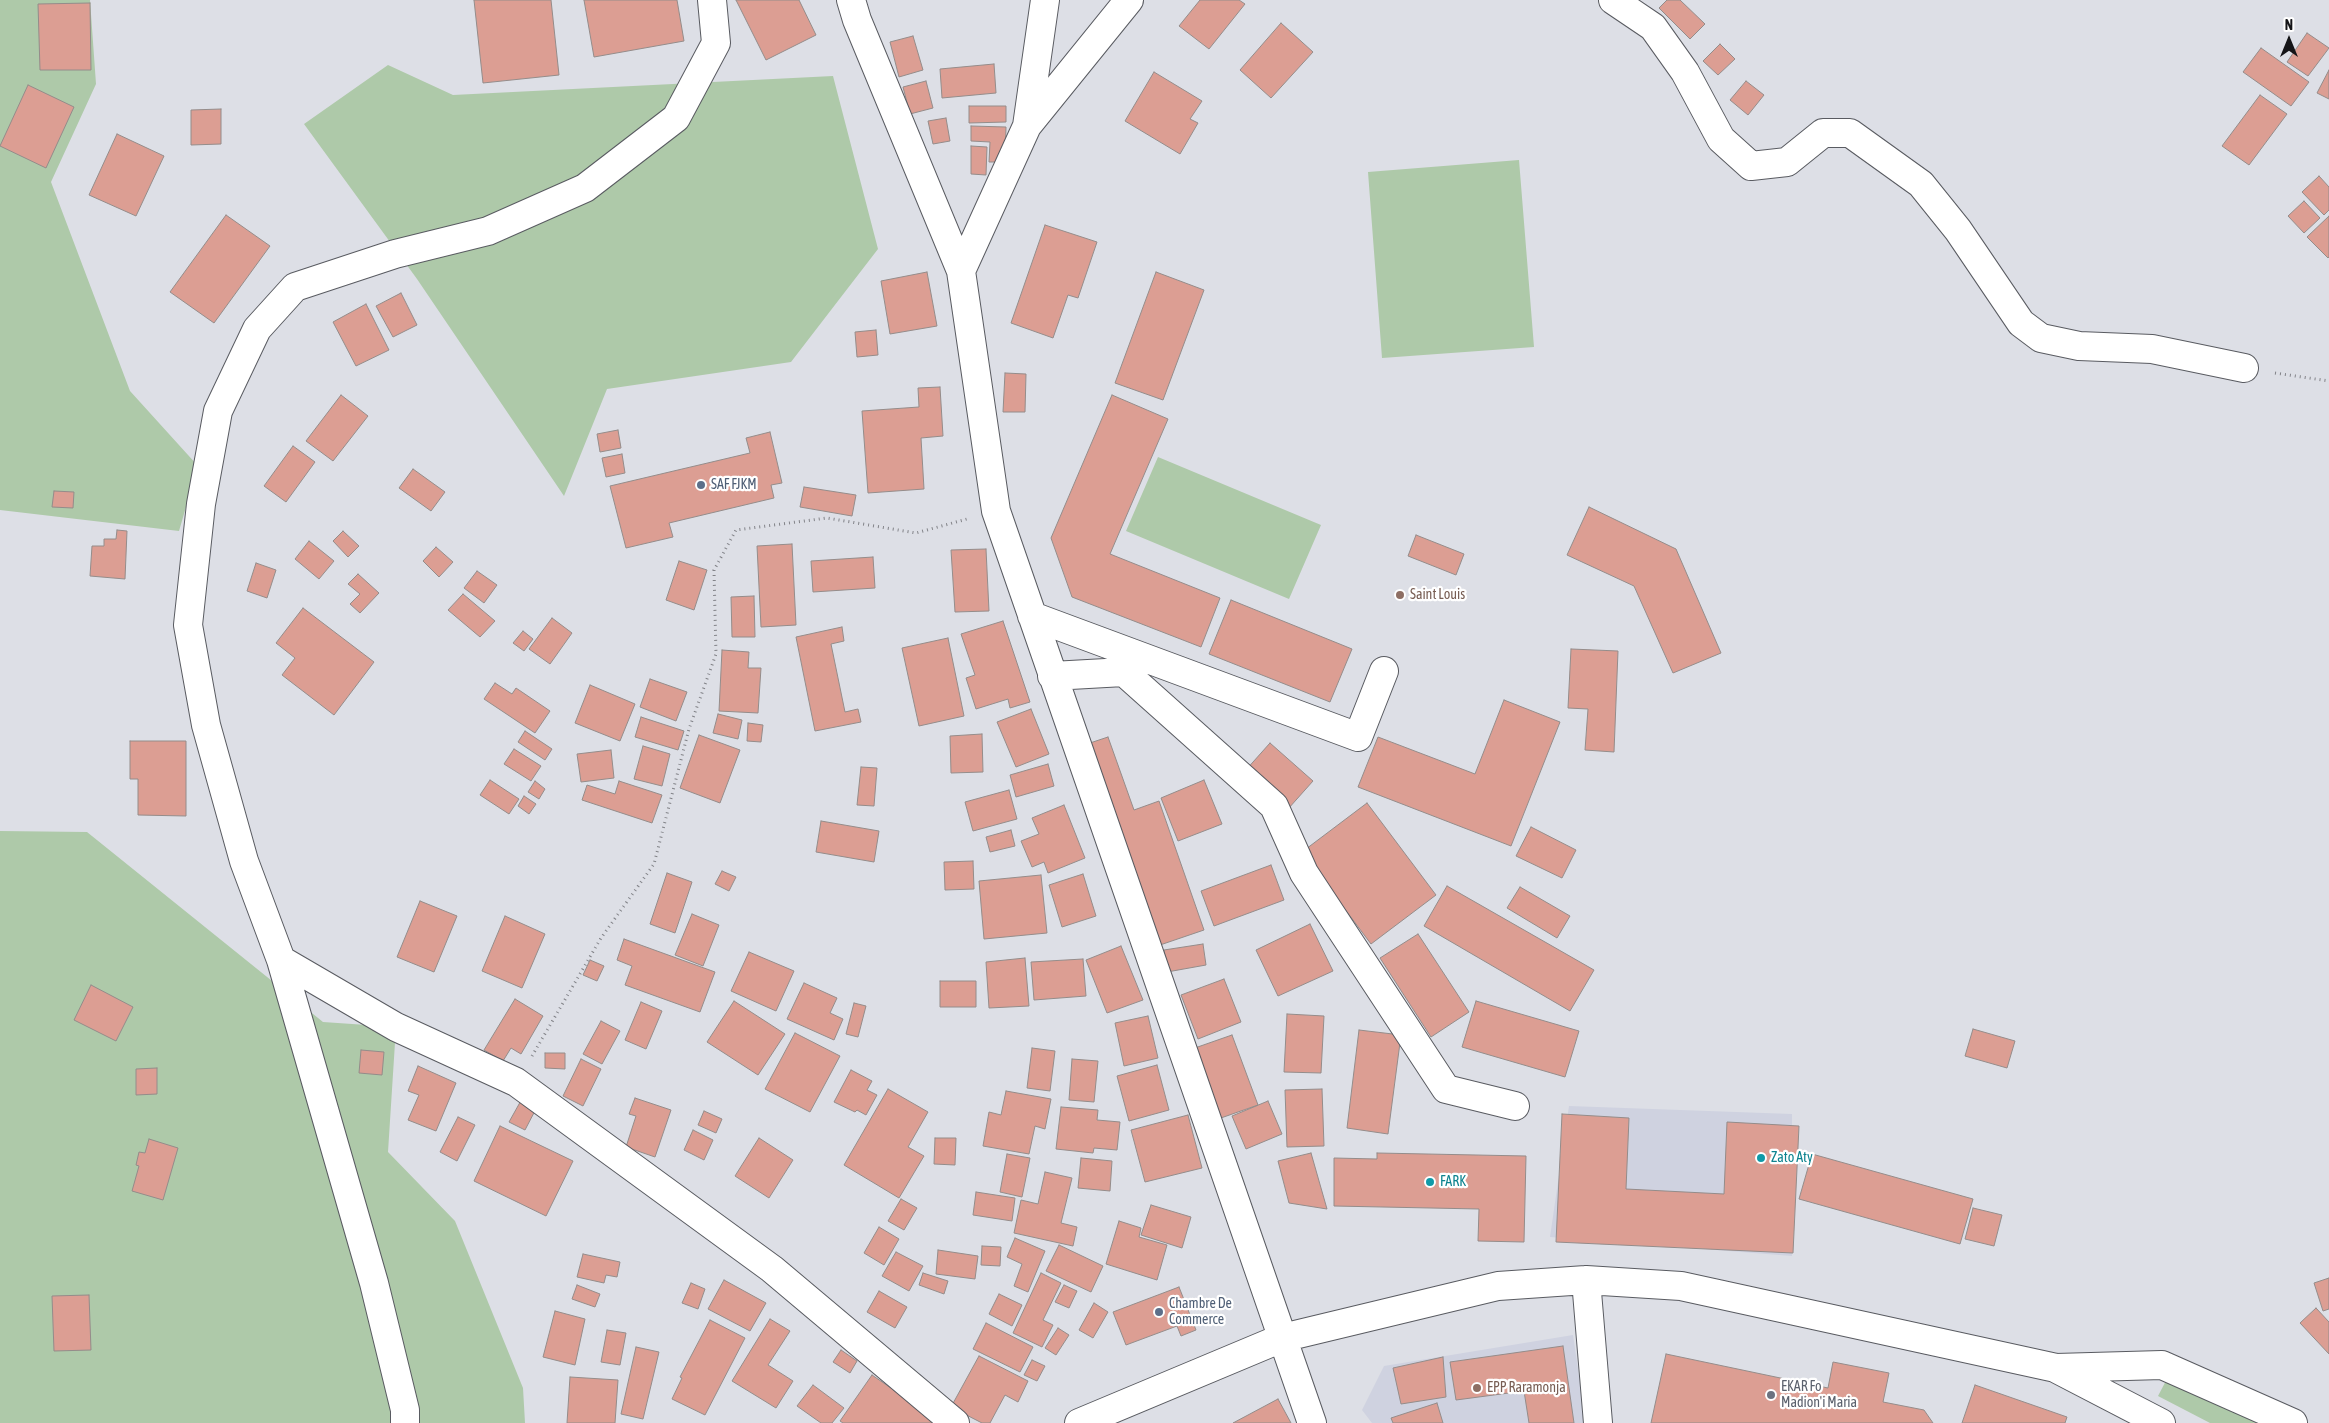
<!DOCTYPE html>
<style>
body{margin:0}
#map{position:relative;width:2329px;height:1423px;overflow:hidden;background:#dddfe6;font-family:"Asap Condensed",sans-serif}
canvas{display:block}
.north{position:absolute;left:2264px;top:15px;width:50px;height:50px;-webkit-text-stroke:4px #fff;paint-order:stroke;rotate:0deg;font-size:14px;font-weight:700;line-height:20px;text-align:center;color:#151518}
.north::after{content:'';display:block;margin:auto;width:18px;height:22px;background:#151518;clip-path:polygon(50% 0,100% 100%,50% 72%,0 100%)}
</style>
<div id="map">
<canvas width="2329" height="1423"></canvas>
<div class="north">N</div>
</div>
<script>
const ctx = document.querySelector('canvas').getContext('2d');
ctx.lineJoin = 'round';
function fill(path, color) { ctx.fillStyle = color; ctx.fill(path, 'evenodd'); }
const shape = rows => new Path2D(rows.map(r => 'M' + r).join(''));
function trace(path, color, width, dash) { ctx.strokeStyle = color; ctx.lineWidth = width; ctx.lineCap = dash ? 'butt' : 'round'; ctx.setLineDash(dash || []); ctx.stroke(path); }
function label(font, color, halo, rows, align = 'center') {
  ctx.font = font + ' "Asap Condensed",sans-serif'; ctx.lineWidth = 4.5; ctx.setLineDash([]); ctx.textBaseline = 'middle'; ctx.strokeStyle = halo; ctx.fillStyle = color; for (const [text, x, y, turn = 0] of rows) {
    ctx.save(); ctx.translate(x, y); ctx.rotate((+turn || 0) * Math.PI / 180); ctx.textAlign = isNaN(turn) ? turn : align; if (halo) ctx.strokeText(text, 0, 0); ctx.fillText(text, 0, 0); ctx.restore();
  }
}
const built = shape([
 [1569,1106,1792,1114,1792,1256,1550,1237],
 [1573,1335,1586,1423,1372,1423,1362,1410,1384,1366]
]);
const green = shape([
 [0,0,90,0,96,84,51,182,130,391,198,466,179,531,0,510],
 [388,65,453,95,833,76,878,249,791,362,607,389,564,496,417,279,304,124],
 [1519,160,1534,347,1382,358,1368,172],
 [1158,457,1321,525,1289,599,1126,531],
 [0,831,87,832,323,1022,396,1027,388,1152,455,1221,523,1388,525,1423,0,1423],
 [2169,1375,2261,1423,2210,1423,2158,1396]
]);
const building = shape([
 [474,0,551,0,559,75,483,83,474,0],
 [584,0,677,0,684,41,594,57,584,0],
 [736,0,799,0,816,35,766,60,736,0],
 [1200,0,1239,0,1245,4,1209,49,1179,26,1200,0],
 [1667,0,1680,0,1705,24,1690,39,1659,8,1667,0],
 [90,3,91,70,40,70,38,4,90,3],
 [1281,23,1313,52,1271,98,1240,70,1281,23],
 [2307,33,2329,48,2308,76,2287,62,2307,33],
 [913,36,923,70,899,77,890,42,913,36],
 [1720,44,1735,59,1718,75,1703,61,1720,44],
 [2261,48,2309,82,2291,106,2243,72,2261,48],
 [994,64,996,93,942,98,940,69,994,64],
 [2329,70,2329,99,2317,93,2329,70],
 [1154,72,1202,101,1190,119,1198,123,1180,154,1125,121,1154,72],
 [926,81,933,108,910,114,903,87,926,81],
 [1746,81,1764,95,1748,115,1730,100,1746,81],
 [28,85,74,107,46,168,0,146,28,85],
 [2260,95,2287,114,2249,165,2222,146,2260,95],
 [969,106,1006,106,1006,122,969,123,969,106],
 [221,109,221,144,191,145,191,110,221,109],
 [946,118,950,141,933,144,928,121,946,118],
 [971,126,1006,127,1005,162,989,162,990,142,971,141,971,126],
 [117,134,164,156,136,216,89,195,117,134],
 [971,146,987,147,986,175,971,174,971,146],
 [2319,176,2329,187,2329,210,2324,215,2302,192,2319,176],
 [2304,201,2320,218,2304,233,2288,216,2304,201],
 [226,215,270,246,214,323,170,292,226,215],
 [2329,216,2329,257,2328,258,2307,237,2329,216],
 [1045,225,1097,242,1078,298,1068,295,1053,338,1011,323,1045,225],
 [927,272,937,326,890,334,881,281,927,272],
 [1156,272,1204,290,1163,400,1115,383,1156,272],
 [401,293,417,325,393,337,376,306,401,293],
 [366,304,389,350,356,366,333,322,366,304],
 [876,330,878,355,857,357,855,332,876,330],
 [1005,373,1026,374,1025,412,1003,412,1005,373],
 [940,387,943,436,921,438,924,489,868,493,862,411,919,407,918,388,940,387],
 [341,395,368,416,333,461,306,441,341,395],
 [1112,395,1168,419,1110,554,1220,598,1201,647,1072,597,1051,538,1112,395],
 [618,430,621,448,600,452,597,434,618,430],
 [770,432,782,483,771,485,774,498,669,523,673,537,626,548,610,486,750,453,746,438,770,432],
 [293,446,315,462,286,502,264,486,293,446],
 [622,454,625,473,606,477,602,458,622,454],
 [413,469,445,492,431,511,399,488,413,469],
 [804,487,856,495,852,516,800,507,804,487],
 [54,491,74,492,73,508,52,507,54,491],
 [1589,507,1676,549,1721,653,1673,673,1634,586,1567,555,1589,507],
 [117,530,127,531,125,579,90,576,92,546,104,546,104,539,116,539,117,530],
 [343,531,359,546,348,557,333,541,343,531],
 [1416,535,1464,554,1456,575,1408,556,1416,535],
 [309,541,334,561,319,579,295,559,309,541],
 [792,544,796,625,761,627,757,546,792,544],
 [436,547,453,562,439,577,423,561,436,547],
 [986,549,989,611,955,612,951,550,986,549],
 [873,557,875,588,813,592,811,561,873,557],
 [679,561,707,570,694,610,666,600,679,561],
 [256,563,276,570,267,598,247,591,256,563],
 [477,571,497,585,484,603,464,588,477,571],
 [358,574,379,593,360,613,350,604,360,594,348,584,358,574],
 [463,594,495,621,480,637,448,610,463,594],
 [754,596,755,637,732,637,731,597,754,596],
 [1231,600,1352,649,1330,702,1209,654,1231,600],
 [303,608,374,662,334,715,282,675,295,658,276,643,303,608],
 [552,618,572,633,550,664,529,649,552,618],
 [1003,621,1030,702,1010,708,1008,699,976,709,966,678,975,675,961,634,1003,621],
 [842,627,844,641,831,644,845,712,858,709,861,722,815,731,796,637,842,627],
 [523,631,533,639,524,651,513,643,523,631],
 [948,638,964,716,919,726,902,648,948,638],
 [1571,649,1618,651,1614,752,1585,750,1588,709,1568,708,1571,649],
 [722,650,749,652,748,668,761,668,758,713,719,711,722,650],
 [650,679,687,692,676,721,640,707,650,679],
 [495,683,512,694,516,688,550,711,535,733,484,699,495,683],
 [590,685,635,704,620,741,575,723,590,685],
 [1504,700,1560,722,1511,846,1358,787,1378,737,1475,774,1504,700],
 [1031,709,1049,754,1016,767,997,722,1031,709],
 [718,714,742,720,738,739,713,733,718,714],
 [641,717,684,731,678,750,635,737,641,717],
 [748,723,763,725,761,742,747,741,748,723],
 [525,731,552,749,545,760,518,742,525,731],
 [982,734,983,772,951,773,950,736,982,734],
 [699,735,740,750,720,803,680,788,699,735],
 [1108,737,1134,810,1159,801,1204,930,1160,945,1090,743,1108,737],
 [130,741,186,741,186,816,138,815,138,779,130,779,130,741],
 [1270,743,1313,781,1288,809,1245,771,1270,743],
 [643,746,670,754,662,786,634,779,643,746],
 [514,749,541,766,531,781,504,764,514,749],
 [611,750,614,778,581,782,577,754,611,750],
 [1048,764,1054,786,1016,797,1010,775,1048,764],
 [861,767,877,768,874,806,857,805,861,767],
 [490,780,519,799,509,814,480,795,490,780],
 [1204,780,1222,824,1178,841,1161,798,1204,780],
 [535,781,545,789,539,799,528,792,535,781],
 [619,781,662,795,652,823,582,800,587,785,615,794,619,781],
 [1009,790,1017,819,973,831,965,802,1009,790],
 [524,796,536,804,529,814,518,806,524,796],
 [1367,803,1436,895,1371,944,1302,852,1367,803],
 [1064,805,1085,858,1048,873,1044,862,1032,867,1021,841,1039,834,1032,818,1064,805],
 [821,821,879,831,874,862,816,852,821,821],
 [1531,827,1576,850,1562,878,1516,856,1531,827],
 [1011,830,1015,846,990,852,986,837,1011,830],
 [973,861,974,889,945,890,944,862,973,861],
 [1271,865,1284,900,1214,926,1201,891,1271,865],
 [722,871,736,877,729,891,715,884,722,871],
 [667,873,692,882,675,933,650,924,667,873],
 [1083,874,1096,916,1062,927,1049,885,1083,874],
 [1041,875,1047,933,984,939,979,881,1041,875],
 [1447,886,1594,970,1570,1011,1424,926,1447,886],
 [1520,887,1570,916,1557,938,1507,908,1520,887],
 [420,901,457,916,434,972,397,957,420,901],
 [692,914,719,925,703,966,675,955,692,914],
 [505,916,545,934,522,988,482,971,505,916],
 [1310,924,1333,971,1278,996,1256,950,1310,924],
 [1418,934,1469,1012,1431,1037,1380,958,1418,934],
 [624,939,715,972,700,1012,625,985,632,966,617,960,624,939],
 [1203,944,1206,965,1167,972,1164,950,1203,944],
 [1121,946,1143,1000,1107,1013,1086,960,1121,946],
 [749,952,794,971,776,1011,731,991,749,952],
 [1025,958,1029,1006,989,1008,986,962,1025,958],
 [1083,959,1086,996,1034,1000,1031,962,1083,959],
 [590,960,604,966,597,981,583,975,590,960],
 [1224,979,1241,1022,1198,1039,1181,995,1224,979],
 [940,981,976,981,976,1007,940,1007,940,981],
 [804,983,837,998,830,1013,843,1019,834,1040,787,1019,804,983],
 [91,985,133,1007,116,1041,74,1020,91,985],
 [515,999,543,1016,521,1054,511,1048,503,1061,484,1050,515,999],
 [734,1001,785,1034,758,1075,707,1042,734,1001],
 [1476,1001,1579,1031,1565,1077,1462,1047,1476,1001],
 [641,1002,662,1011,646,1049,625,1040,641,1002],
 [854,1003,866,1006,858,1037,846,1034,854,1003],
 [1287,1014,1324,1016,1321,1073,1284,1072,1287,1014],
 [1148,1016,1158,1058,1124,1066,1115,1023,1148,1016],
 [601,1021,620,1031,602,1064,583,1054,601,1021],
 [1973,1029,2015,1041,2007,1068,1965,1056,1973,1029],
 [1359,1030,1401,1035,1388,1134,1347,1128,1359,1030],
 [795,1033,840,1056,810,1112,765,1089,795,1033],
 [1232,1035,1258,1105,1218,1119,1192,1049,1232,1035],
 [1032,1048,1055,1051,1050,1091,1027,1088,1032,1048],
 [361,1050,384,1052,382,1075,359,1073,361,1050],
 [545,1053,565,1053,565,1069,545,1068,545,1053],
 [581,1059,601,1069,583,1106,563,1096,581,1059],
 [1072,1059,1098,1061,1094,1102,1069,1100,1072,1059],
 [1157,1065,1169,1110,1129,1121,1117,1076,1157,1065],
 [418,1066,456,1083,436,1131,408,1120,419,1095,408,1091,418,1066],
 [157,1068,157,1094,136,1095,136,1069,157,1068],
 [851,1070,872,1081,867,1090,877,1095,866,1115,857,1110,855,1112,834,1102,851,1070],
 [888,1089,928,1112,908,1147,924,1156,899,1198,844,1165,888,1089],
 [1322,1089,1324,1146,1287,1147,1285,1090,1322,1089],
 [1006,1091,1051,1099,1045,1129,1035,1126,1029,1154,983,1146,989,1112,1001,1115,1006,1091],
 [523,1097,538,1105,525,1130,509,1122,523,1097],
 [635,1098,671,1110,655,1157,626,1147,636,1116,629,1114,635,1098],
 [1268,1101,1282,1134,1246,1149,1232,1116,1268,1101],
 [1061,1107,1098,1110,1097,1120,1120,1122,1117,1150,1094,1148,1093,1153,1056,1149,1061,1107],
 [704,1111,722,1119,716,1133,698,1125,704,1111],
 [1562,1114,1629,1118,1626,1189,1724,1194,1727,1122,1799,1126,1793,1253,1556,1242,1562,1114],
 [1188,1115,1202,1168,1145,1182,1131,1130,1188,1115],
 [458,1117,475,1125,457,1161,440,1152,458,1117],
 [500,1126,573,1161,546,1216,474,1181,500,1126],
 [693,1130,713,1140,704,1160,684,1150,693,1130],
 [759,1138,793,1160,769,1198,735,1176,759,1138],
 [935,1138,956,1138,955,1165,934,1164,935,1138],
 [149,1139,178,1148,163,1200,132,1191,139,1166,136,1165,139,1152,145,1153,149,1139],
 [1311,1153,1327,1209,1289,1203,1278,1161,1311,1153],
 [1377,1153,1526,1156,1524,1242,1478,1241,1479,1209,1334,1206,1334,1158,1377,1159,1377,1153],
 [1007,1154,1030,1158,1022,1197,1000,1192,1007,1154],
 [1812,1154,1973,1199,1960,1244,1799,1199,1812,1154],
 [1081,1158,1112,1161,1110,1191,1078,1188,1081,1158],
 [1045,1172,1072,1178,1061,1223,1077,1227,1073,1246,1014,1233,1021,1200,1038,1204,1045,1172],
 [976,1192,1015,1198,1012,1221,973,1215,976,1192],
 [901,1199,917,1208,904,1230,888,1221,901,1199],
 [1151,1205,1191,1217,1182,1248,1141,1235,1151,1205],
 [1973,1208,2002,1215,1994,1246,1965,1239,1973,1208],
 [1119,1221,1141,1228,1139,1237,1167,1245,1157,1280,1106,1264,1119,1221],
 [879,1227,899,1239,884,1265,864,1253,879,1227],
 [1015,1238,1045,1251,1028,1292,1014,1286,1022,1264,1007,1257,1015,1238],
 [1059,1245,1103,1266,1091,1292,1046,1271,1059,1245],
 [982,1246,1001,1247,1000,1266,981,1265,982,1246],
 [938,1250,978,1256,975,1279,936,1274,938,1250],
 [896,1252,923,1266,909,1291,882,1276,896,1252],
 [583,1254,620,1262,617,1277,606,1275,604,1283,577,1277,583,1254],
 [923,1273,948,1281,944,1294,919,1285,923,1273],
 [1041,1273,1061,1283,1043,1320,1053,1325,1042,1347,1013,1333,1041,1273],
 [2329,1278,2329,1309,2323,1311,2314,1283,2329,1278],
 [724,1280,766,1303,750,1331,708,1309,724,1280],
 [691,1283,705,1289,698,1309,682,1303,691,1283],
 [577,1285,600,1294,595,1307,572,1299,577,1285],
 [1064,1285,1077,1291,1069,1308,1055,1302,1064,1285],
 [1179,1287,1196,1330,1181,1336,1177,1326,1126,1345,1113,1312,1179,1287],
 [879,1291,907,1307,895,1328,867,1312,879,1291],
 [999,1294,1022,1305,1012,1326,989,1314,999,1294],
 [89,1295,91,1350,54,1351,52,1296,89,1295],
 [1094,1303,1108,1312,1093,1338,1079,1330,1094,1303],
 [2316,1308,2329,1322,2329,1354,2300,1323,2316,1308],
 [555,1311,585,1319,575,1365,543,1357,555,1311],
 [770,1319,790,1331,768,1365,793,1381,776,1408,732,1381,770,1319],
 [710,1320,745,1338,705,1415,672,1399,682,1378,680,1377,710,1320],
 [986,1323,1033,1347,1020,1372,973,1349,986,1323],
 [1058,1328,1069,1335,1056,1355,1045,1348,1058,1328],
 [607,1330,626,1333,620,1365,601,1362,607,1330],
 [1563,1346,1574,1423,1529,1423,1524,1391,1456,1400,1450,1362,1563,1346],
 [636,1347,659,1352,643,1419,621,1414,636,1347],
 [841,1350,857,1361,850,1373,833,1362,841,1350],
 [1666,1354,1828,1388,1833,1362,1889,1373,1883,1402,1924,1410,1933,1423,1651,1423,1666,1354],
 [979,1356,1028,1381,1018,1402,1005,1395,990,1423,982,1423,951,1407,979,1356],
 [1443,1357,1446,1397,1401,1404,1393,1368,1443,1357],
 [1032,1360,1045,1366,1037,1381,1024,1375,1032,1360],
 [872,1375,940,1422,939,1423,843,1423,840,1421,872,1375],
 [570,1377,618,1380,615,1423,567,1423,570,1377],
 [813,1385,844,1408,832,1423,821,1423,797,1406,813,1385],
 [1975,1385,2067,1417,2065,1423,1962,1423,1975,1385],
 [1278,1399,1291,1423,1233,1423,1278,1399],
 [1437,1403,1443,1423,1393,1423,1391,1418,1437,1403]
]);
const path = shape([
 [2275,373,2329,381],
 [532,1056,601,938,654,864,689,729,716,654,714,570,736,530,827,518,916,533,967,519]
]);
const minor = shape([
 [851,0,857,20,961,271,996,511,1312,1423],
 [1613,0,1653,27,1685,72,1721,139,1751,166,1787,162,1823,133,1850,133,1921,184,1958,230,2021,323,2041,338,2079,346,2152,349,2244,368],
 [1027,126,1045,0],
 [961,271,1027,126,1129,0],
 [1032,616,1358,737,1384,671],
 [1052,676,1124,672,1274,806,1304,873,1446,1089,1515,1106],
 [281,960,396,1027,516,1082,772,1269,955,1423],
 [1586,1280,1598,1423],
 [2057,1369,2161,1423],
 [405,1423,405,1410,374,1283,281,960,244,861,206,725,188,625,201,504,218,411,257,329,295,287,395,254,488,231,585,188,676,118,716,43,712,0],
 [1079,1423,1282,1338,1498,1286,1586,1280,1681,1286,2056,1368,2162,1365,2293,1423]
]);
const markers = [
 [701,485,5,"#5c6f8a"],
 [1400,595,5,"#8d6e63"],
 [1761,1158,5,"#0f9aa8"],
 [1430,1182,5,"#0f9aa8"],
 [1159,1312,5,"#5c6f8a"],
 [1477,1388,5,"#8d6e63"],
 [1771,1395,5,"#6b7280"]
];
const serviceNames = [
 ["SAF FJKM",711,485],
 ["Chambre De",1169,1304],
 ["Commerce",1169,1320]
];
const educationNames = [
 ["Saint Louis",1410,595],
 ["EPP Raramonja",1487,1388]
];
const cultureNames = [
 ["Zato Aty",1771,1158],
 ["FARK",1440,1182]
];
const worshipNames = [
 ["EKAR Fo",1781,1387],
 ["Madion'i Maria",1781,1403]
];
fill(built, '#cfd2e0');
fill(green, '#aec9a9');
fill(building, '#dc9e93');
trace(building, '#948c8a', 1);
trace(minor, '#595b61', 30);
trace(path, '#828388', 3, [1, 4]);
trace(minor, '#fff', 28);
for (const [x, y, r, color] of markers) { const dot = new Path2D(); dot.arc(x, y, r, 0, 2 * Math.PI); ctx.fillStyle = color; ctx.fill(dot); trace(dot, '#fff', 2); }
label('14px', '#4e5e75', '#fff', serviceNames, 'left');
label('14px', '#785e54', '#fff', educationNames, 'left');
label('14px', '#0d838f', '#fff', cultureNames, 'left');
label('14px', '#5b616d', '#fff', worshipNames, 'left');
</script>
